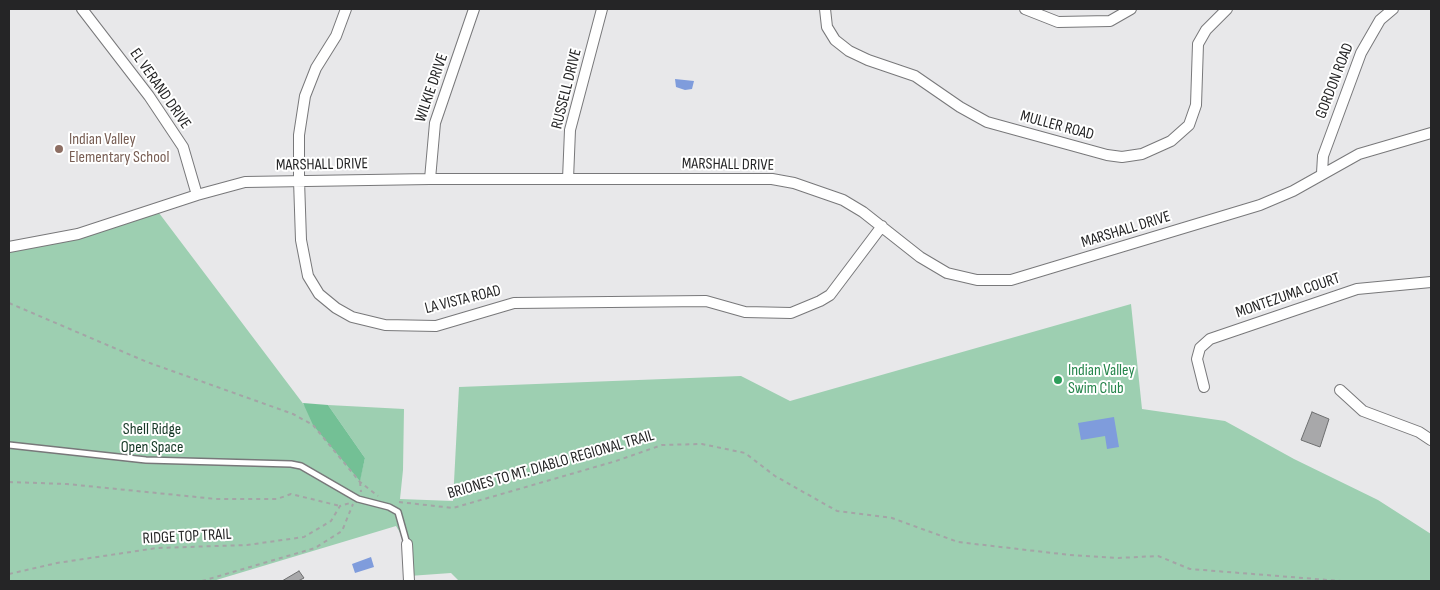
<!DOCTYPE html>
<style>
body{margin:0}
#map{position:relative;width:1440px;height:590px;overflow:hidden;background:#e8e8ea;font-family:"Sofia Sans Condensed",sans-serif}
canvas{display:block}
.frame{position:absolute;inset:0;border:10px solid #252526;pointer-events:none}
</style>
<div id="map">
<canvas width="1440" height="590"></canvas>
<div class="frame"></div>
</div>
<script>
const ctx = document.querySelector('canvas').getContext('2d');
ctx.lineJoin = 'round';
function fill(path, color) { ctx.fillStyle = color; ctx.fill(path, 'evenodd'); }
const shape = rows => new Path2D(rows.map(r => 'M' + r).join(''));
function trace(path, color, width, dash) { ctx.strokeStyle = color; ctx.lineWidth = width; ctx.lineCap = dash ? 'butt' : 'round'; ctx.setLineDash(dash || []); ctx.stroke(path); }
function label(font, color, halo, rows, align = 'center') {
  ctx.font = font + ' "Sofia Sans Condensed",sans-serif'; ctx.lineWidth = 4; ctx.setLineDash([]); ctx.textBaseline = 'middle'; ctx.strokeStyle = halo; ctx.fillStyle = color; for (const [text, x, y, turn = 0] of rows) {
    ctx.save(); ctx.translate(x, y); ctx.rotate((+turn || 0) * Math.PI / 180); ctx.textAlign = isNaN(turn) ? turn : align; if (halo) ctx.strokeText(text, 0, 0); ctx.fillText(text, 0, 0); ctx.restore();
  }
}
const green = shape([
 [159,213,360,479,365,458,328,405,404,409,403,470,400,499,453,501,459,387,741,376,790,401,1131,304,1142,409,1225,421,1294,459,1378,500,1431,534,1431,581,459,581,451,573,409,576,407,544,396,526,213,581,9,581,9,247,78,234]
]);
const forest = shape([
 [303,403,328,405,365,458,360,481,313,425]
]);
const water = shape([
 [675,79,694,81,692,89,685,90,676,87],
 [1114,417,1119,447,1107,449,1105,436,1081,440,1078,423],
 [371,557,374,567,355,573,352,564]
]);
const building = shape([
 [1312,412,1329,419,1320,447,1301,440,1312,412],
 [299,571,304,578,298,581,282,581,299,571]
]);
const path = shape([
 [9,303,147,362,293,414,313,425,360,482,378,496],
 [9,482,67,484,216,499,277,499,291,494,340,506],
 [360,482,361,492],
 [399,502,453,508,616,461,662,445,702,444,745,453,775,476,837,511,892,518,958,542,1070,555,1118,558,1158,556,1190,569,1341,581],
 [9,574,57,563,157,548,247,545,304,537,331,521,340,506,350,503],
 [202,581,315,548,342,531,353,504]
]);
const lane = shape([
 [9,445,146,460,291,464,301,466,358,499,389,507,398,512,407,544]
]);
const street = shape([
 [82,9,149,96,183,147,197,195],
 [346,9,336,36,316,68,305,96,299,135,299,180,301,240,308,276,319,294,336,308,352,317,385,325,436,326,514,303,706,301,745,312,791,313,820,301,830,295,882,226],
 [825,9,827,27,835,40,849,51,868,60,915,76,960,107,987,122,1107,155,1122,157,1142,154,1171,141,1189,125,1196,105,1198,44,1206,30,1227,9],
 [1025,9,1058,22,1110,21,1131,9],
 [1322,173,1323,156,1361,53,1380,20,1393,9],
 [430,179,435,123,474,9],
 [568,179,570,130,602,9],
 [9,247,78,234,197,195,245,182,430,179,772,179,794,183,843,200,863,212,920,257,947,273,977,280,1011,280,1260,205,1293,191,1359,154,1431,133],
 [1204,387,1197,359,1200,348,1210,339,1357,289,1431,282],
 [1340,390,1363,411,1419,432,1431,440],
 [407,544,409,581]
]);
const markers = [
 [59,149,5,"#8d6e63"],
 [1058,380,5,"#2e9e5b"]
];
const streetNames = [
 ["GORDON ROAD",1335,81,-69],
 ["WILKIE DRIVE",432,88,-71],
 ["EL VERAND DRIVE",160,89,55],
 ["RUSSELL DRIVE",567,89,-76],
 ["MULLER ROAD",1057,126,15],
 ["MARSHALL DRIVE",322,165,-1],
 ["MARSHALL DRIVE",728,165,1],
 ["MARSHALL DRIVE",1126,230,-17],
 ["MONTEZUMA COURT",1288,296,-19],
 ["LA VISTA ROAD",463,300,-14],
 ["BRIONES TO MT. DIABLO REGIONAL TRAIL",551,465,-16],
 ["RIDGE TOP TRAIL",187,537,-3]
];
const educationNames = [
 ["Indian Valley",69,140],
 ["Elementary School",69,158]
];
const leisureNames = [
 ["Indian Valley",1068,371],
 ["Swim Club",1068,389]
];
const parkNames = [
 ["Shell Ridge",152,430],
 ["Open Space",152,448]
];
fill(green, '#9dcfb1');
fill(forest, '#73c095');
fill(water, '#7f9cdc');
fill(building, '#a8a8aa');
trace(building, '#6d6e6f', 1);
trace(lane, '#78787a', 8);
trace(street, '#78787a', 12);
trace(path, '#a4a4a6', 2, [4, 4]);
trace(lane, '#fff', 5);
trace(street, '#fff', 10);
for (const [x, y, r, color] of markers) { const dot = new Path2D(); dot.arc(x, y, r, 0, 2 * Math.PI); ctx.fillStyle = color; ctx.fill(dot); trace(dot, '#fff', 2); }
label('16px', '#252526', '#fff', streetNames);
label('16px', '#785e54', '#fff', educationNames, 'left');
label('16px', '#27864d', '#fff', leisureNames, 'left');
label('16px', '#163826', '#fff', parkNames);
</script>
